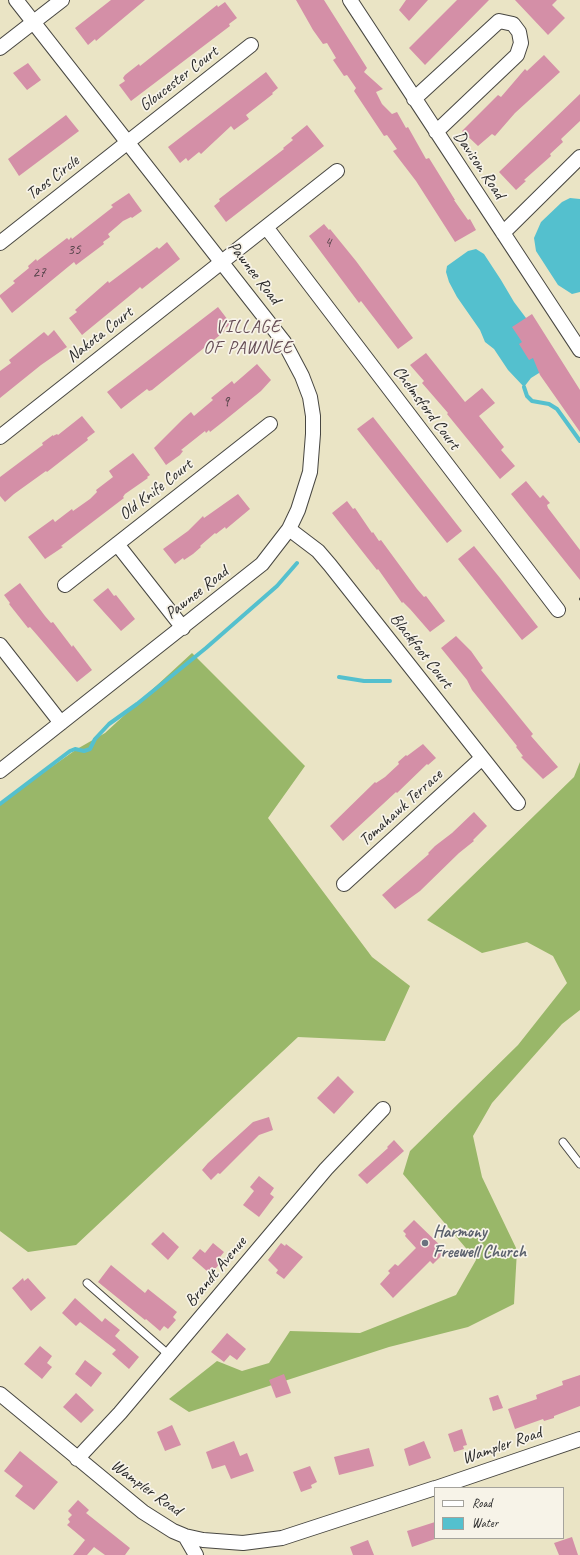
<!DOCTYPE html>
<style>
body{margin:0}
#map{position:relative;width:580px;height:1555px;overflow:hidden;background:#eae4c5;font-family:Caveat,sans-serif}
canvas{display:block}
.legend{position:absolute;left:434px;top:1487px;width:130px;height:52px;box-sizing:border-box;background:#f7f3e8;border:1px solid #a5a39c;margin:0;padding:5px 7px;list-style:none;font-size:12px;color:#2b2b2b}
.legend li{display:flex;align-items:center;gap:8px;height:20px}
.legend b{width:20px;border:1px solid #a5a39c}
</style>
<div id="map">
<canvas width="580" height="1555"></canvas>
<ul class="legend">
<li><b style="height:5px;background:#fff"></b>Road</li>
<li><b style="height:11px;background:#54c0ce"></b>Water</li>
</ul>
</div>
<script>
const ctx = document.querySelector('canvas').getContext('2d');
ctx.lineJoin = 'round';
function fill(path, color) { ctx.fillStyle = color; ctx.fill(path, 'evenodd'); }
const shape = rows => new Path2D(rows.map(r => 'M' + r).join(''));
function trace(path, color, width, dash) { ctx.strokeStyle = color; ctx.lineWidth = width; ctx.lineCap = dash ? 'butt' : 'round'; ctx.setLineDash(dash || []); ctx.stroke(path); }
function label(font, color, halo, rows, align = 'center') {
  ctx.font = font + ' Caveat,sans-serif'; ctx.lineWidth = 3.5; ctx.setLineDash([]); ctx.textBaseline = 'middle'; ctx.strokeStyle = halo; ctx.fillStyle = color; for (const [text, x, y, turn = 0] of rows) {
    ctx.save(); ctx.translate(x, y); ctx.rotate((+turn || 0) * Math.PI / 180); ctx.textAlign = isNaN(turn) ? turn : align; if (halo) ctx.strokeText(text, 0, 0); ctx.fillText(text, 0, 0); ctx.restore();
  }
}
const forest = shape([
 [192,653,305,766,268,818,372,957,410,986,385,1041,298,1037,76,1245,28,1252,0,1231,0,803,77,749,105,733],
 [580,762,580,1010,562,1024,492,1103,473,1136,482,1177,517,1250,514,1304,468,1327,389,1347,189,1412,169,1399,217,1361,242,1371,269,1363,290,1331,360,1333,456,1295,476,1260,403,1174,410,1151,518,1045,567,983,553,956,527,942,482,953,427,920,574,777]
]);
const water = shape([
 [570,198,580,199,580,292,572,294,558,285,536,251,534,238,541,222,562,202],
 [476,249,484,254,501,280,514,302,532,326,547,368,531,378,524,387,508,370,494,349,485,342,480,330,457,297,449,282,446,272,447,266,468,251]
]);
const stream = shape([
 [524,387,527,396,532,401,549,404,557,409,580,441],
 [339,677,364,681,390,681],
 [0,804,70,751,75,749,84,751,90,749,95,739,109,724,137,704,206,648,277,586,297,563]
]);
const building = shape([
 [111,0,145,0,96,41,95,39,88,45,75,28],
 [296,0,324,0,367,68,364,72,383,89,376,92,382,104,392,114,397,112,406,128,408,127,426,159,429,158,455,200,454,200,468,220,470,219,476,230,455,242,416,181,393,151,397,149,387,135,384,136,354,91,356,88,347,75,344,76,333,60,336,58,327,43,323,44,313,30],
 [406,0,428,0,409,21,399,10],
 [457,0,489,0,425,65,409,48],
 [515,0,557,0,552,5,565,18,548,35],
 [225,2,237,18,229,24,230,26,131,101,119,85,125,81,123,78,125,75,139,64,140,66,217,5,218,7],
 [544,55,560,72,515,113,495,136,492,134,478,146,462,131,498,95,501,97,525,69,527,71],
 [28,63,41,80,27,90,13,73],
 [266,72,278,88,272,93,273,94,246,115,249,119,234,130,231,126,201,154,199,152,188,161,186,158,180,163,168,147],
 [580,94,580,121,561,139,563,142,550,154,551,156,524,180,526,181,516,190,499,172],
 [66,115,79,131,19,176,8,159],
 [307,125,324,146,226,222,214,206,220,201,219,199,284,149,283,148,293,140,291,138],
 [129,193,142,211,132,218,131,217,123,221,108,234,110,237,103,242,104,244,76,265,74,262,12,313,0,297,0,295,15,283,13,281,29,268,28,266,36,259,37,261,67,238,69,240,71,237,72,239,113,207,111,205],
 [324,224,329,230,330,229,356,261,413,338,398,349,361,301,359,303,309,236],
 [167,242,180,259,142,289,140,287,138,289,82,335,69,318,77,312,75,310,108,281,109,283,157,247,159,249],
 [218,307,231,324,224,329,225,331,152,390,149,391,147,389,121,409,107,392],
 [532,314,580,390,580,432,540,375,533,358,529,360,519,344,522,342,512,327],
 [54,330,67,347,41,365,0,398,0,371,11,363,9,360,44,332,48,336],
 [426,353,465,402,482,388,495,403,479,416,504,447,501,450,515,466,500,479,447,414,448,413,422,383,424,381,410,365],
 [257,364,271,380,261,391,224,421,210,432,209,430,206,433,205,431,181,450,183,451,180,455,166,465,154,448,183,419,191,412,194,416,213,400,211,398,232,381,234,384],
 [82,416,95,432,87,438,88,440,47,472,46,471,14,494,5,502,0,496,0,477,40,447,43,445,42,443,53,435,53,436,57,434,58,435],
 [373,417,462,531,447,543,357,429],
 [133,453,150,475,147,477,148,478,125,494,123,497,124,498,61,546,63,547,45,559,28,537,53,519,55,522,72,509,73,511,90,499,97,492,96,490,113,477,109,471],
 [526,481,540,498,543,495,550,503,547,505,548,508,580,550,580,580,511,494],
 [238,494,250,509,226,529,225,527,216,534,215,533,200,546,201,547,193,554,184,560,183,558,175,564,163,549,188,531,203,516,204,518],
 [347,501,353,509,355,508,372,533,373,532,379,541,381,540,417,589,424,597,426,596,445,621,430,632,410,609,403,602,402,603,378,569,377,570,332,513],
 [474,546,500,578,538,627,522,640,458,559],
 [20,583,45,616,51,623,53,622,72,647,73,645,92,670,77,682,37,635,30,627,28,628,9,604,10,603,4,595],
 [108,588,114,596,116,595,135,619,121,631,93,600],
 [456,636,471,651,483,668,481,670,533,734,531,736,558,767,543,779,521,757,523,756,516,747,517,746,472,690,467,680,441,648],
 [423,744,436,758,428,765,427,764,397,793,396,792,343,841,330,826,375,782,376,783,385,777,399,764,398,762,406,755,407,756],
 [474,812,487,826,473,840,474,841,459,853,420,891,395,909,382,895,429,854,428,853,435,846,452,833],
 [338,1076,354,1092,334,1114,317,1098],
 [269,1117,273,1130,259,1135,220,1174,218,1173,211,1180,202,1170,208,1163,253,1122],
 [394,1140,404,1151,367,1184,358,1175,388,1148,387,1147],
 [259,1176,274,1188,270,1194,274,1197,259,1217,243,1205,254,1191,250,1187],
 [414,1220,446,1251,433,1264,430,1261,393,1298,380,1284,390,1273,388,1271,395,1264,398,1266,416,1248,405,1236,406,1234,403,1231],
 [163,1232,179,1247,168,1260,151,1244],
 [213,1243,224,1252,220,1257,223,1260,215,1269,212,1267,208,1272,192,1258,200,1249,205,1253],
 [281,1243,285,1246,286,1244,303,1257,284,1279,276,1273,278,1270,268,1260],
 [111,1265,145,1293,148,1289,177,1312,173,1317,176,1320,168,1329,164,1326,160,1331,146,1319,145,1320,98,1282],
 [23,1278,24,1281,28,1278,46,1298,31,1311,12,1288],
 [75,1298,102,1322,105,1318,120,1330,115,1336,139,1357,129,1369,112,1354,116,1350,80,1322,76,1326,62,1313],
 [227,1333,246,1349,237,1360,230,1355,224,1362,211,1352],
 [40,1346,52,1356,47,1363,52,1367,42,1379,24,1364],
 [85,1360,102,1373,91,1387,75,1374],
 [284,1374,291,1393,276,1398,269,1380],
 [580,1375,580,1406,554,1416,554,1418,544,1421,543,1419,515,1429,508,1409,537,1399,536,1395,563,1385,562,1381],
 [76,1393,94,1410,81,1423,63,1407],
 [498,1395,503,1408,493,1411,489,1398],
 [172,1425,181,1445,165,1451,157,1432],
 [462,1429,467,1445,463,1446,464,1449,454,1452,448,1434],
 [234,1441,240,1456,247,1453,254,1471,231,1479,225,1465,212,1469,206,1452],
 [424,1441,431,1458,409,1466,404,1449],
 [369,1448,374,1466,339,1475,334,1457],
 [20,1451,58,1482,34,1510,15,1496,23,1486,4,1471],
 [310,1466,317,1482,311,1485,312,1488,301,1492,293,1472],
 [78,1500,89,1510,86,1513,130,1548,125,1555,105,1555,94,1547,87,1555,73,1555,85,1540,67,1525,70,1522,68,1519,72,1515,68,1511],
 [435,1522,435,1539,412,1547,407,1531],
 [572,1537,578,1555,559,1555,554,1543],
 [368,1540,374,1555,353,1555,350,1547]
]);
const path = shape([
 [579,599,580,599]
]);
const lane = shape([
 [563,1142,580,1164],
 [87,1283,169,1355]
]);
const street = shape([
 [350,0,580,350],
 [0,48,62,0],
 [414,99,499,21,513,24,519,32,521,43,517,55,436,132],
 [266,227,558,610],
 [503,233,580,157],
 [0,243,251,45],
 [0,437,337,171],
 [289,529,318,551,330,565,518,803],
 [117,544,183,628],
 [65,585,270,424],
 [0,645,61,723],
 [0,771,262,564,289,529,298,510,310,472,313,434,313,416,310,397,302,376,284,342,16,0],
 [344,884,482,758],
 [0,1394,143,1512,173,1531,185,1536,203,1540,243,1543,282,1538,435,1488],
 [77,1459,120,1413,326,1169,383,1109],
 [436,1488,580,1439],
 [185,1536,196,1555]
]);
const markers = [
 [425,1243,4,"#6b7280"]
];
const numberNames = [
 ["4",328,243],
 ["35",74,250],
 ["27",39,273],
 ["9",226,402]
];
const streetNames = [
 ["Gloucester Court",179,79,-38],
 ["Davison Road",479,165,56],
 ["Taos Circle",53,178,-38],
 ["Pawnee Road",254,273,52],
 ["Nakota Court",100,335,-38],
 ["Chelmsford Court",426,408,53],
 ["Old Knife Court",156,490,-38],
 ["Pawnee Road",197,593,-38],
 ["Blackfoot Court",421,651,52],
 ["Tomahawk Terrace",401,808,-42],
 ["Brandt Avenue",216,1272,-50],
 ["Wampler Road",502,1446,-19],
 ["Wampler Road",146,1488,36]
];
const worshipNames = [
 ["Harmony",433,1233],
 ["Freewell Church",433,1253]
];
const neighbourhoodNames = [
 ["VILLAGE",248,327],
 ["OF PAWNEE",248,348]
];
fill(forest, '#99b769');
fill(water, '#54c0ce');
trace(stream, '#54c0ce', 4);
fill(building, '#d48fa7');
trace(lane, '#484742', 9);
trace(street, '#484742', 16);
trace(path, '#484742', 2.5, [1, 3]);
trace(lane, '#fff', 7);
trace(street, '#fff', 14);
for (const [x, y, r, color] of markers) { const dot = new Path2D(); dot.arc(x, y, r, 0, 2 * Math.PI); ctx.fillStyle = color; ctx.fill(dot); trace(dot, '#f7f3e8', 1.5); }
label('15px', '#55444a', null, numberNames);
label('17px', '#2b2b2b', '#f7f3e8', streetNames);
label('bold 17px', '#5b616d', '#f7f3e8', worshipNames, 'left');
ctx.letterSpacing = '1px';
label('18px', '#664e56', '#f7f3e8', neighbourhoodNames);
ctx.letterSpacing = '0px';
</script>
